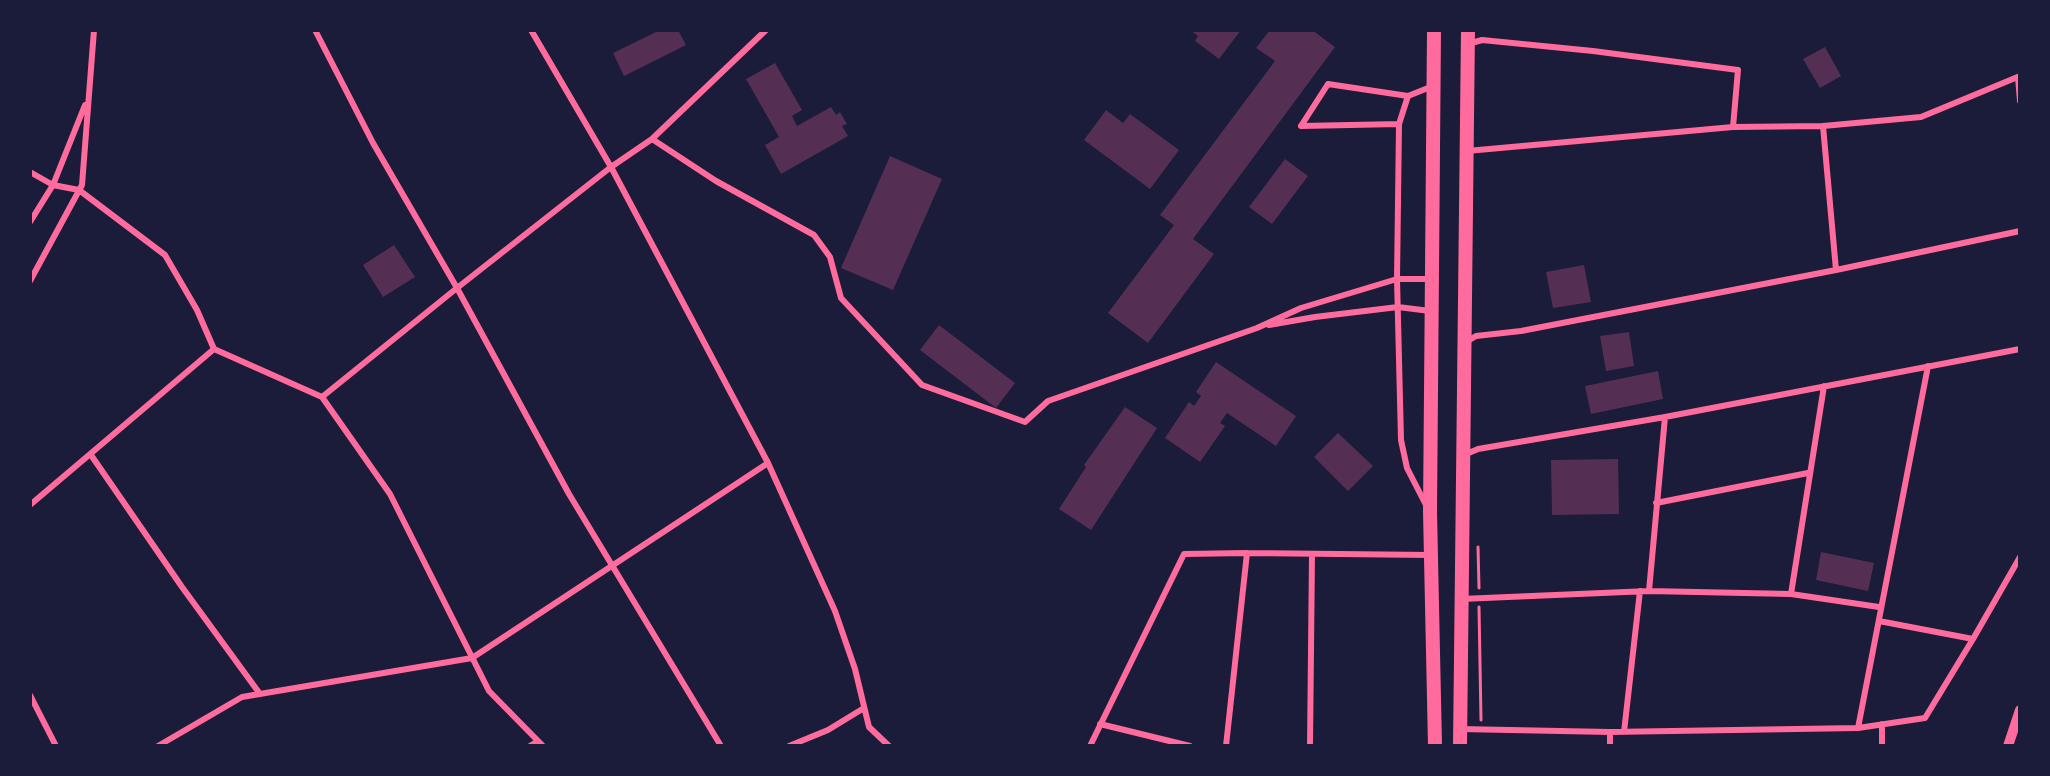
<!DOCTYPE html>
<style>
body{margin:0}
#map{position:relative;width:2050px;height:776px;overflow:hidden;background:#1b1b3a;font-family:"Fira Sans Condensed",sans-serif}
canvas{display:block}
.frame{position:absolute;inset:0;border:32px solid #1b1b3a;pointer-events:none}
</style>
<div id="map">
<canvas width="2050" height="776"></canvas>
<div class="frame"></div>
</div>
<script>
const ctx = document.querySelector('canvas').getContext('2d');
ctx.lineJoin = 'round';
function fill(path, color) { ctx.fillStyle = color; ctx.fill(path, 'evenodd'); }
const shape = rows => new Path2D(rows.map(r => 'M' + r).join(''));
function trace(path, color, width, dash) { ctx.strokeStyle = color; ctx.lineWidth = width; ctx.lineCap = dash ? 'butt' : 'round'; ctx.setLineDash(dash || []); ctx.stroke(path); }
const building = shape([
 [660,30,678,30,686,45,624,76,613,53],
 [1190,30,1241,30,1219,59,1195,41,1198,36],
 [1270,30,1312,30,1335,47,1193,239,1214,254,1148,343,1108,313,1174,225,1160,215,1275,61,1256,48],
 [1825,47,1841,76,1820,88,1803,59],
 [775,63,802,110,792,116,797,126,831,107,836,115,840,112,847,124,842,126,848,136,781,174,765,145,779,137,746,79],
 [1106,110,1123,123,1130,114,1179,150,1150,189,1084,140],
 [890,156,942,179,893,290,841,268],
 [1285,159,1308,176,1272,224,1249,207],
 [394,245,415,277,383,297,363,265],
 [1584,265,1591,302,1553,308,1546,272],
 [939,325,1015,383,996,408,920,350],
 [1629,332,1634,366,1606,371,1600,336],
 [1216,362,1296,416,1276,446,1227,413,1220,423,1225,426,1200,462,1165,438,1189,402,1194,406,1201,396,1196,392],
 [1658,371,1663,399,1591,414,1585,386],
 [1125,407,1157,428,1091,530,1059,509,1086,467,1084,465],
 [1338,433,1373,466,1348,491,1314,457],
 [1618,459,1619,514,1552,515,1551,460],
 [1821,552,1874,563,1868,591,1816,580]
]);
const path = shape([
 [1478,547,1479,588],
 [1479,607,1481,720]
]);
const minor = shape([
 [315,30,373,143,457,288,611,167,652,139,716,181,814,235,830,257,841,298,922,385,1025,422,1048,401,1257,328,1301,308,1397,279,1432,279],
 [531,30,611,167,768,463,835,611,855,669,869,727,889,746],
 [1468,44,1482,40,1593,51,1738,70,1733,127],
 [2018,77,2020,101],
 [1301,126,1328,84,1408,96],
 [1301,126,1399,124],
 [1823,126,1921,117,2020,76],
 [652,139,766,30],
 [1467,151,1733,127,1823,126,1836,270,2020,231],
 [30,172,53,185,79,190,165,255,197,310,214,349,322,397],
 [30,222,53,185,85,105],
 [30,281,82,185,94,30],
 [1269,325,1315,317,1398,307,1430,311],
 [1466,342,1476,336,1521,331,1836,270],
 [91,455,182,587,260,694],
 [1464,455,1478,449,1665,417,2020,349],
 [1656,503,1808,473],
 [30,505,214,349],
 [1426,505,1407,468,1401,440,1397,279,1399,124,1408,96,1433,86],
 [1649,591,1665,417],
 [1791,594,1824,386],
 [1461,599,1649,591,1791,594,1879,607],
 [1879,621,1973,639,2020,557],
 [30,695,56,746],
 [1100,724,1190,746],
 [1858,728,1928,366],
 [1460,729,1610,732,1610,746],
 [1610,732,1858,728,1925,718,1973,639],
 [1624,732,1640,591],
 [158,746,242,697,472,658,768,463],
 [530,746,538,741],
 [543,746,489,691,390,494,322,397,457,288,569,494,721,746],
 [789,746,828,730,864,708],
 [1090,746,1184,554,1247,553],
 [1226,746,1247,553,1430,555],
 [1310,746,1312,554],
 [1882,746,1882,724]
]);
const tertiary = shape([
 [2008,746,2020,710]
]);
const trunk = shape([
 [1434,30,1430,511,1435,746],
 [1460,746,1468,30]
]);
fill(building, '#542f53');
trace(path, '#ff6b9d', 3);
trace(minor, '#ff6b9d', 6);
trace(tertiary, '#ff6b9d', 10);
trace(trunk, '#ff6b9d', 14);
</script>
